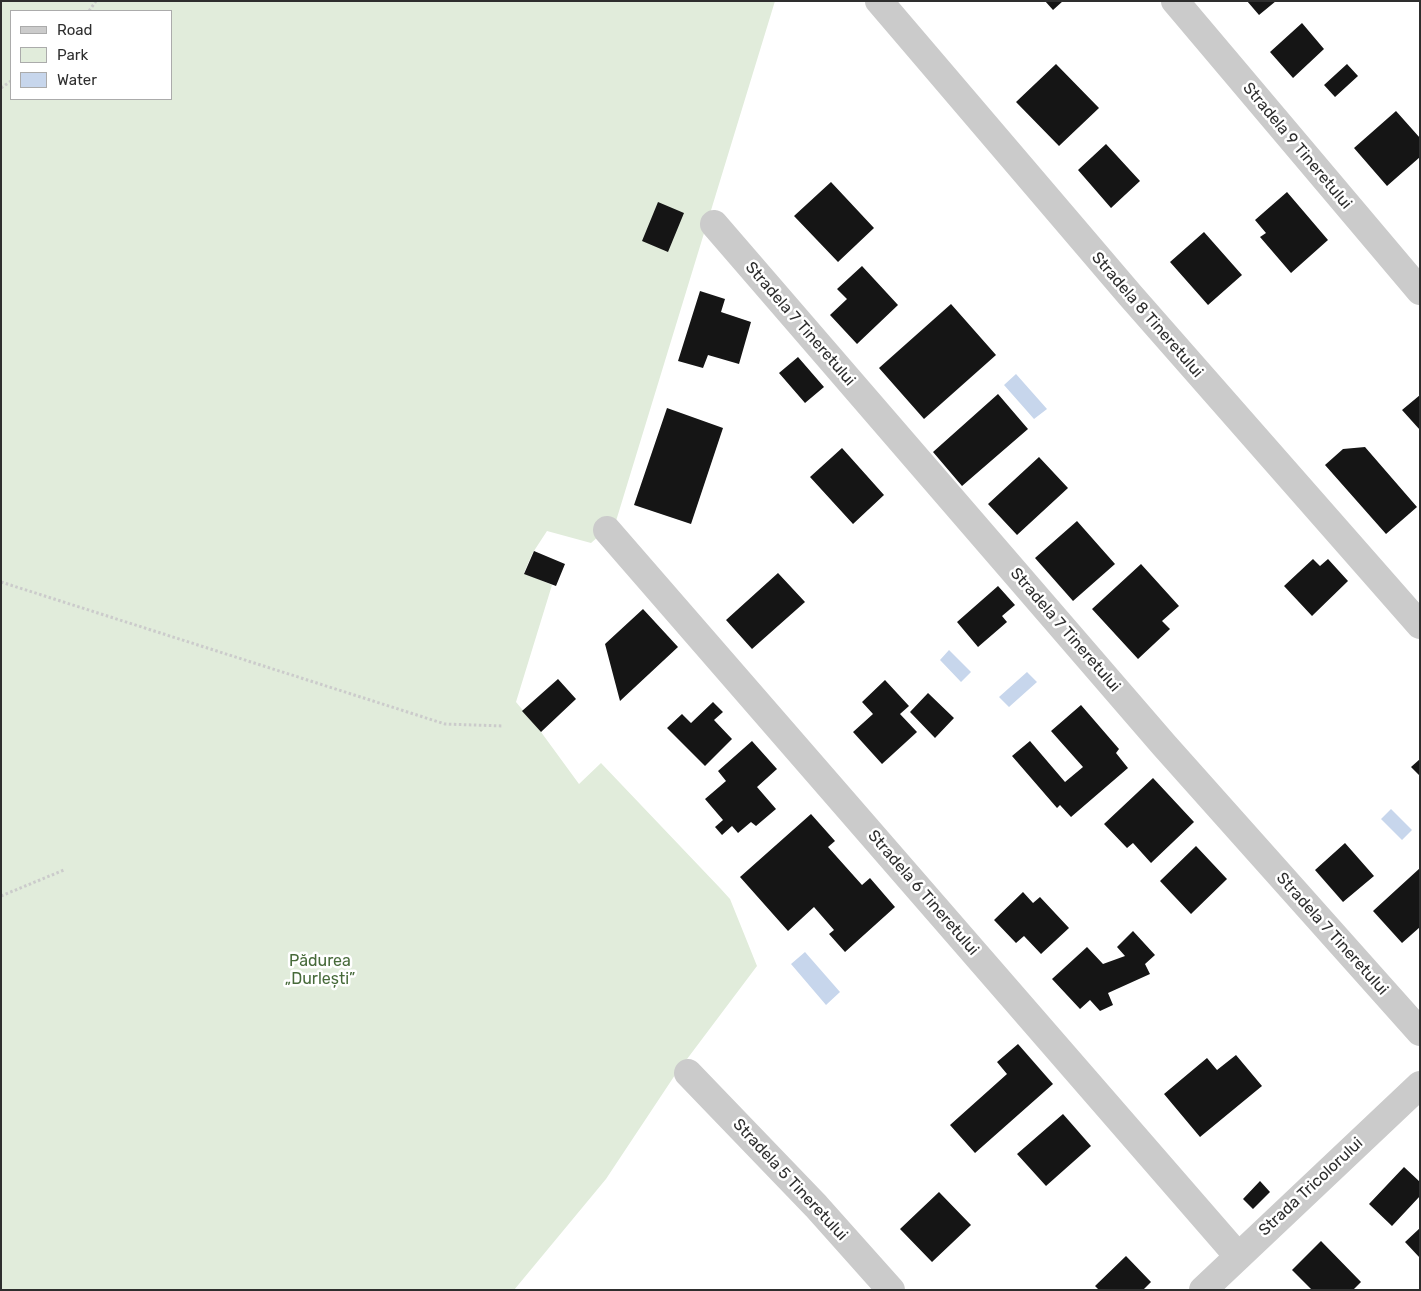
<!DOCTYPE html>
<meta charset="utf-8">
<style>
body{margin:0}
#map{position:relative;width:1421px;height:1291px;overflow:hidden;background:#fff;font-family:Rubik,sans-serif}
canvas{display:block}
.frame{position:absolute;inset:0;border:2px solid #2e2e2e;pointer-events:none}
.legend{position:absolute;left:10px;top:10px;width:162px;height:90px;box-sizing:border-box;background:#fff;border:1px solid #ababab;margin:0;padding:6px 9px;list-style:none;font-size:15px;color:#2e2e2e}
.legend li{display:flex;align-items:center;gap:10px;height:25px}
.legend b{width:25px;border:1px solid #ababab}
</style>
<div id="map">
<canvas width="1421" height="1291"></canvas>
<div class="frame"></div>
<ul class="legend">
<li><b style="height:6px;background:#cbcbcb"></b>Road</li>
<li><b style="height:14px;background:#e1ecdb"></b>Park</li>
<li><b style="height:14px;background:#c7d6ec"></b>Water</li>
</ul>
</div>
<script>
const ctx = document.querySelector('canvas').getContext('2d');
ctx.lineJoin = 'round';
function fill(path, color) { ctx.fillStyle = color; ctx.fill(path, 'evenodd'); }
const shape = rows => new Path2D(rows.map(r => 'M' + r).join(''));
function trace(path, color, width, dash) { ctx.strokeStyle = color; ctx.lineWidth = width; ctx.lineCap = dash ? 'butt' : 'round'; ctx.setLineDash(dash || []); ctx.stroke(path); }
function label(font, color, halo, rows, align = 'center') {
  ctx.font = font + ' Rubik,sans-serif'; ctx.lineWidth = 5; ctx.setLineDash([]); ctx.textBaseline = 'middle'; ctx.strokeStyle = halo; ctx.fillStyle = color; for (const [text, x, y, turn = 0] of rows) {
    ctx.save(); ctx.translate(x, y); ctx.rotate((+turn || 0) * Math.PI / 180); ctx.textAlign = isNaN(turn) ? turn : align; if (halo) ctx.strokeText(text, 0, 0); ctx.fillText(text, 0, 0); ctx.restore();
  }
}
const green = shape([
 [1,1,775,1,616,521,591,543,547,531,532,554,524,573,552,585,516,702,541,732,579,784,601,763,720,888,730,899,757,966,675,1075,606,1179,514,1290,1,1290],
 [11,11,171,11,171,99,11,99]
]);
const water = shape([
 [1016,374,1047,409,1034,419,1004,385],
 [949,650,971,672,961,682,940,660],
 [1027,672,1037,682,1009,707,999,697],
 [1391,809,1412,830,1402,840,1381,819],
 [805,952,840,992,826,1005,791,964]
]);
const building = shape([
 [1045,1,1063,1,1053,10],
 [1247,1,1276,1,1259,15],
 [1302,23,1324,49,1293,78,1270,52],
 [1056,64,1099,108,1059,146,1016,102],
 [1347,64,1358,76,1335,97,1324,85],
 [1396,111,1420,138,1420,157,1387,186,1354,148],
 [1106,144,1140,181,1111,208,1078,170],
 [831,182,874,228,838,262,794,216],
 [1287,192,1328,240,1291,273,1260,237,1266,233,1255,220],
 [658,202,684,213,668,252,642,241],
 [1204,232,1242,275,1208,305,1170,262],
 [862,266,898,305,857,344,830,315,847,299,837,289],
 [700,291,725,299,721,312,751,322,739,364,708,355,703,368,678,361],
 [951,304,996,355,924,419,879,368],
 [798,357,824,387,805,403,779,373],
 [998,394,1028,429,962,486,933,452],
 [1420,395,1420,430,1402,410],
 [667,408,723,428,691,524,634,505],
 [1365,447,1417,507,1386,534,1325,465,1343,449],
 [842,448,884,495,853,524,810,477],
 [1039,457,1068,488,1017,535,988,504],
 [1077,521,1115,564,1073,601,1035,558],
 [534,551,565,564,556,586,524,574],
 [1313,559,1320,566,1328,559,1348,581,1312,616,1284,586],
 [1141,564,1179,606,1162,621,1170,629,1138,659,1092,609],
 [778,573,805,602,752,649,726,620],
 [998,586,1015,605,1002,616,1007,622,978,647,957,622],
 [643,609,678,647,620,701,605,644],
 [558,679,576,699,541,732,522,711],
 [885,680,909,706,900,714,917,732,882,764,853,732,873,714,862,702],
 [928,693,954,718,935,738,910,712],
 [713,702,723,712,714,720,732,739,705,766,667,728,682,714,691,723],
 [1081,705,1119,749,1116,753,1128,768,1071,817,1060,805,1057,808,1012,756,1030,741,1065,782,1083,767,1051,731],
 [752,741,777,769,757,787,776,809,756,826,751,822,738,833,732,826,722,835,715,827,723,820,705,799,726,781,718,771],
 [1420,759,1420,776,1411,767],
 [1153,778,1194,822,1151,863,1133,843,1127,848,1104,824],
 [811,814,835,841,828,847,862,885,870,878,895,907,845,952,829,934,834,930,814,907,788,931,740,877],
 [1345,843,1374,876,1343,902,1315,870],
 [1196,846,1227,879,1191,914,1160,881],
 [1420,868,1420,927,1402,943,1373,911],
 [1023,892,1033,903,1040,897,1069,928,1041,954,1024,936,1016,943,994,920],
 [1133,931,1155,955,1145,964,1150,974,1108,993,1113,1005,1100,1011,1090,1000,1080,1009,1052,979,1087,947,1103,964,1125,956,1117,947],
 [1018,1044,1053,1084,975,1153,950,1125,1007,1074,997,1062],
 [1236,1055,1262,1086,1200,1137,1164,1094,1207,1058,1217,1070],
 [1063,1114,1091,1146,1046,1186,1017,1154],
 [1404,1167,1420,1182,1420,1196,1392,1226,1369,1204],
 [1260,1181,1270,1192,1253,1209,1243,1199],
 [939,1192,971,1225,932,1262,900,1229],
 [1420,1228,1420,1258,1405,1242],
 [1321,1241,1361,1282,1353,1290,1312,1290,1292,1270],
 [1126,1256,1151,1282,1143,1290,1099,1290,1095,1286]
]);
const path = shape([
 [89,11,96,1],
 [1,88,11,81],
 [1,582,445,724,503,726],
 [1,896,64,870]
]);
const minor = shape([
 [879,1,1130,295,1420,625],
 [1175,1,1420,291],
 [714,224,1164,745,1420,1032],
 [607,530,1238,1256],
 [688,1073,816,1206,891,1290],
 [1203,1290,1420,1085]
]);
const streetNames = [
 ["Stradela 9 Tineretului",1297,146,50],
 ["Stradela 8 Tineretului",1147,315,49],
 ["Stradela 7 Tineretului",800,324,49],
 ["Stradela 7 Tineretului",1065,630,49],
 ["Stradela 6 Tineretului",923,893,49],
 ["Stradela 7 Tineretului",1332,934,48],
 ["Stradela 5 Tineretului",790,1180,47],
 ["Strada Tricolorului",1311,1187,-43]
];
const parkNames = [
 ["Pădurea",320,961],
 ["„Durlești”",320,979]
];
fill(green, '#e1ecdb');
fill(water, '#c7d6ec');
fill(building, '#151515');
trace(path, '#cbcbcb', 3, [2.5, 2.5]);
trace(minor, '#cbcbcb', 28);
label('16px', '#2e2e2e', '#fff', streetNames);
label('16px', '#476a3a', '#fff', parkNames);
</script>
